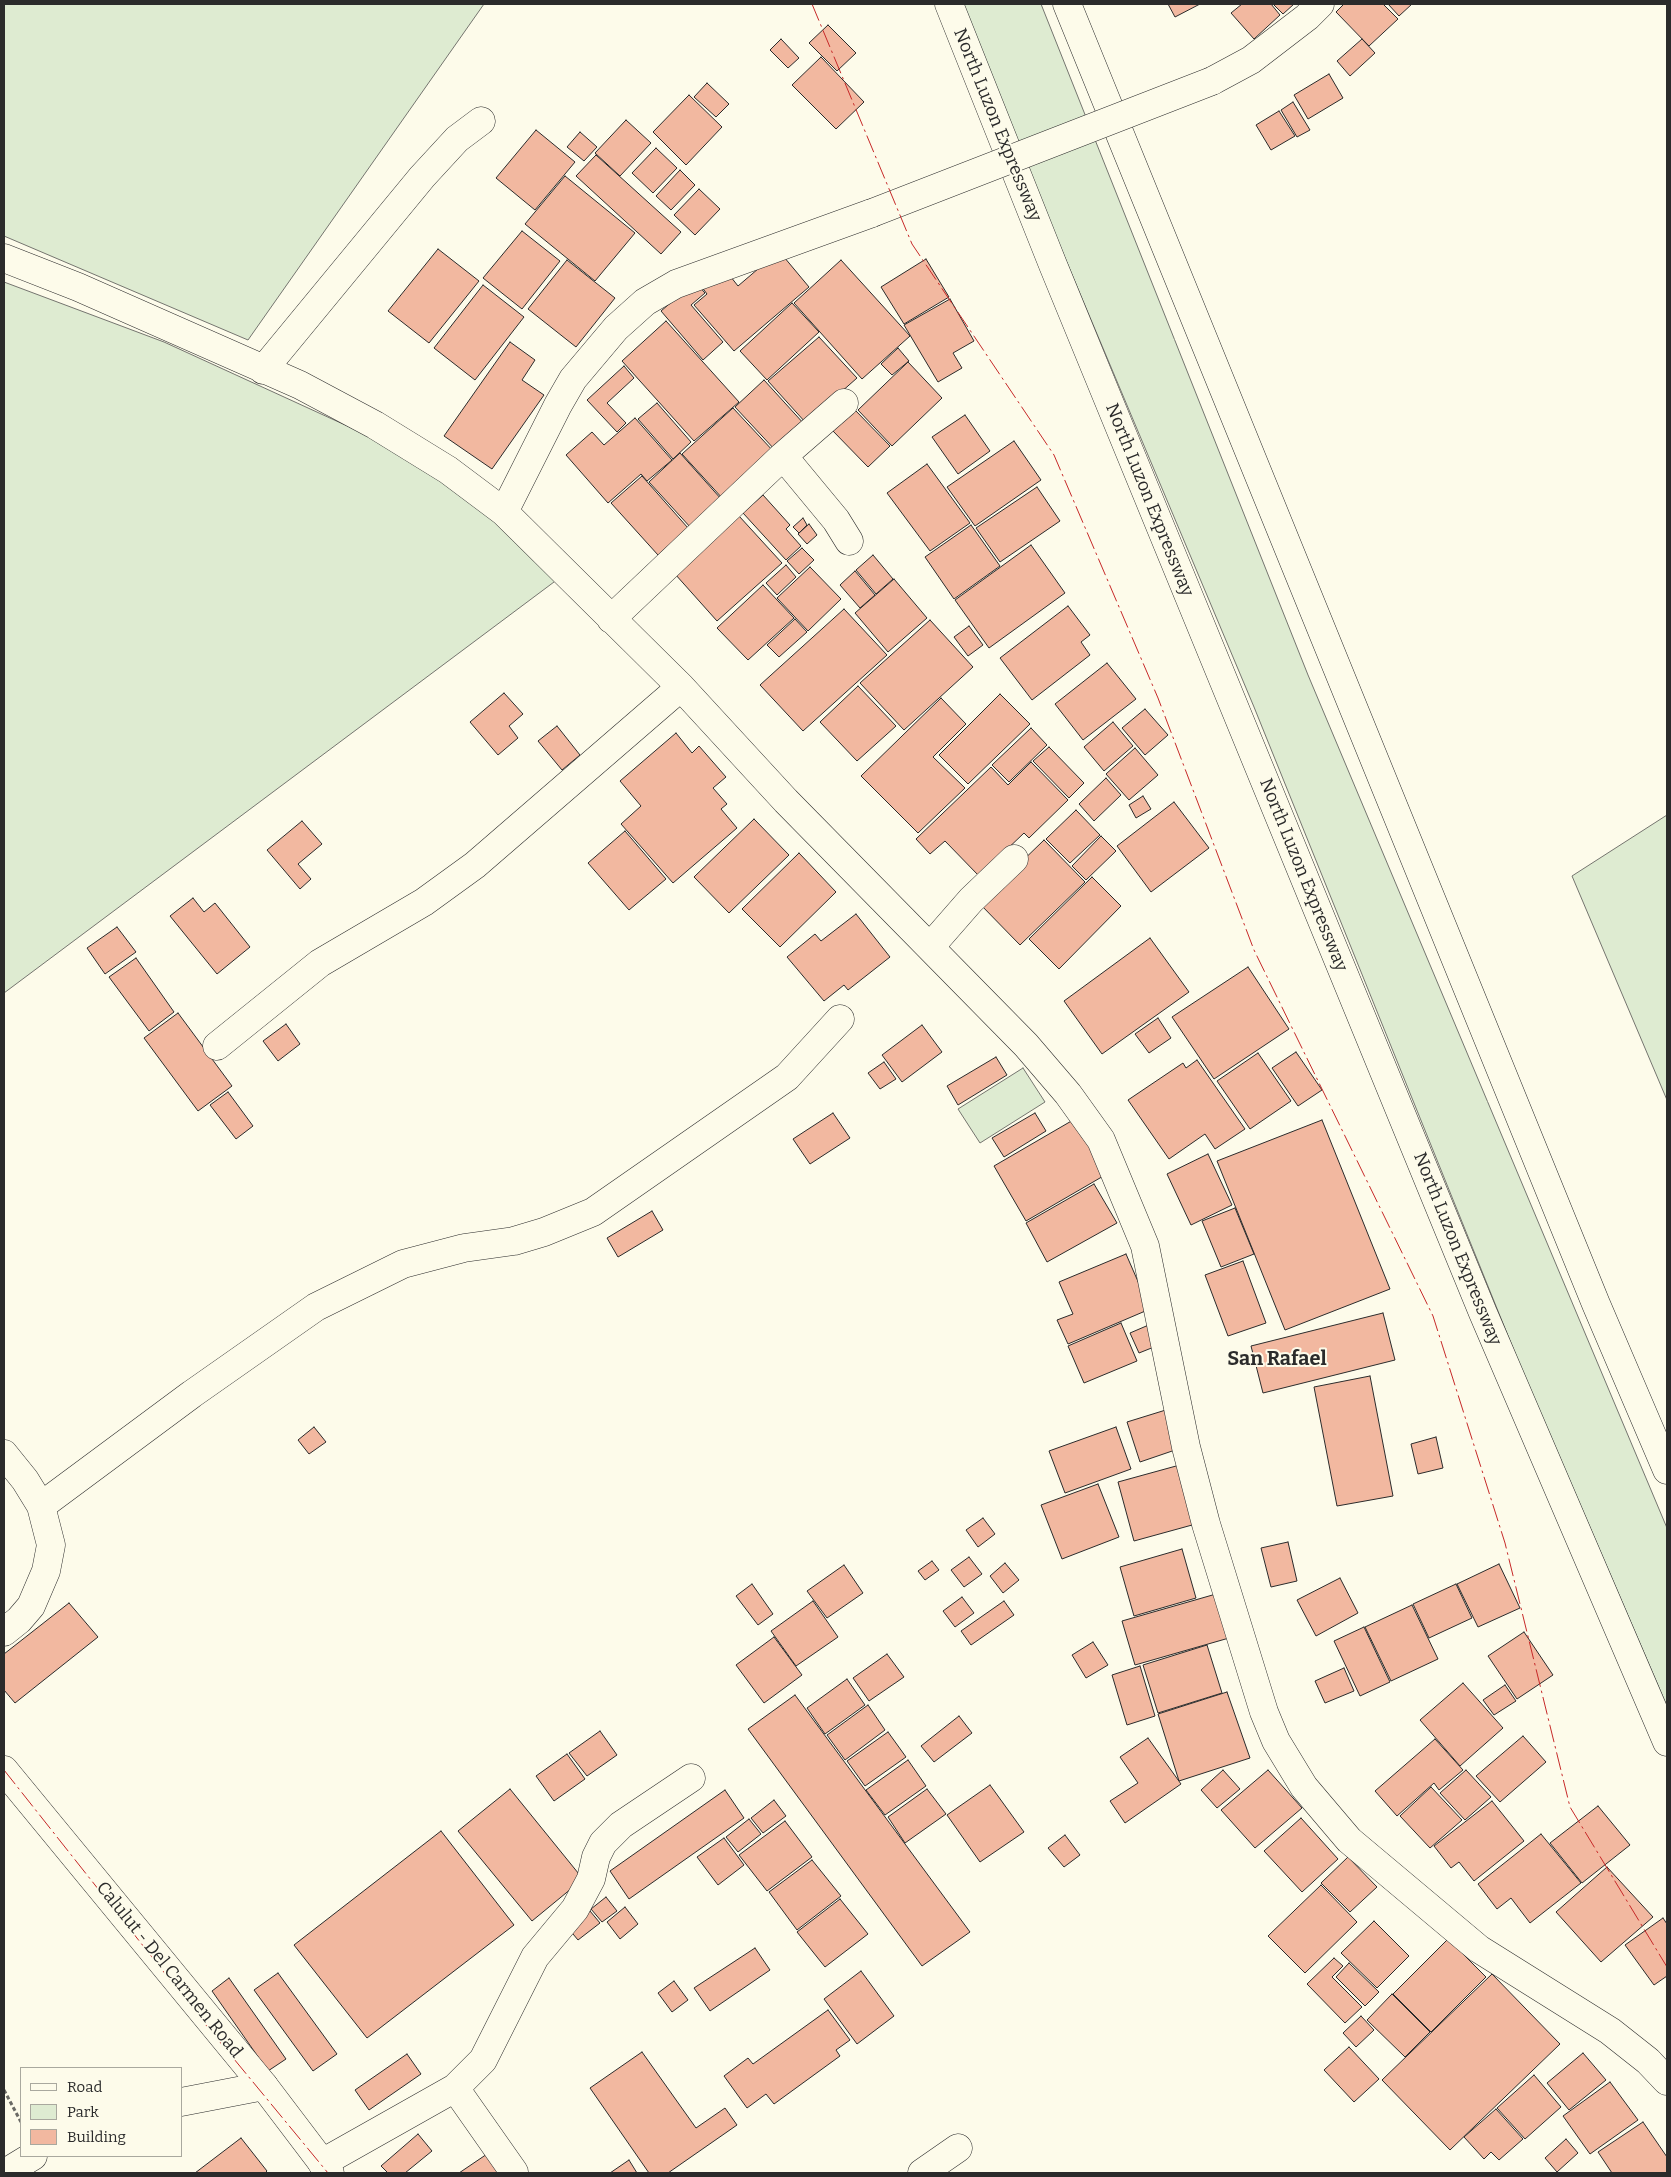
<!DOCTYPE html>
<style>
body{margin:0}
#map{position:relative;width:1671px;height:2177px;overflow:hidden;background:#fdfbea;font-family:Bitter,serif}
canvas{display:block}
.frame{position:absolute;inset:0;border:5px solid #2b2b2b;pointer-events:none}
.legend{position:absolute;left:20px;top:2067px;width:162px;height:90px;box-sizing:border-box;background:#fdfbea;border:1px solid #a9a89e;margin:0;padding:6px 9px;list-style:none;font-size:15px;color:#2b2b2b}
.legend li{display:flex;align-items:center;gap:10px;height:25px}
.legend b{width:25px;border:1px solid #a9a89e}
</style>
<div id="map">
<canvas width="1671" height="2177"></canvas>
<div class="frame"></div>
<ul class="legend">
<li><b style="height:6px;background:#fdfbea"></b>Road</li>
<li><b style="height:14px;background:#deebd1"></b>Park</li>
<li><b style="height:14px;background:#f2b8a0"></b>Building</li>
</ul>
</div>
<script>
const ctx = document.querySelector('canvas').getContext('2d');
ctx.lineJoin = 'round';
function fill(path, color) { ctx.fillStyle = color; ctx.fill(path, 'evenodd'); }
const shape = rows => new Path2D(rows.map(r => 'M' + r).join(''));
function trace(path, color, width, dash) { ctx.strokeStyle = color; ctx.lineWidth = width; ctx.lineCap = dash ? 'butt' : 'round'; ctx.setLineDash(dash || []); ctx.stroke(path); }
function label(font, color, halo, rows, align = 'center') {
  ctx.font = font + ' Bitter,serif'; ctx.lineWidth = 4; ctx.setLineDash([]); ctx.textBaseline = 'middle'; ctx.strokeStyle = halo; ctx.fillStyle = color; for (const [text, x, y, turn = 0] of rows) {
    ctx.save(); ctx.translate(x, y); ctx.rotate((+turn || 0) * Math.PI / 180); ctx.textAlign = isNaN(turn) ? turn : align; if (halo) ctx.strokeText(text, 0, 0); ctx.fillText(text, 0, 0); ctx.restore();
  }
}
const green = shape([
 [4,4,484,4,248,340,4,236,4,4],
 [963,4,1041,4,1308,675,1667,1528,1667,1706,1519,1363,1254,707,999,101,963,4],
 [4,282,164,342,367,435,464,494,558,579,4,993,4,282],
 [1667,815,1667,1100,1572,876,1667,815],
 [1023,1068,1045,1102,980,1143,958,1109,1023,1068]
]);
const building = shape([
 [1168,4,1200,4,1175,17,1168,4],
 [1242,4,1271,4,1280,15,1254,39,1231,13,1242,4],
 [1273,4,1294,4,1283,14,1273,4],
 [1344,4,1383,4,1398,19,1369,46,1336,12,1344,4],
 [1388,4,1412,4,1399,16,1388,4],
 [828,25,856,53,837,71,809,43,828,25],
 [781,39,799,58,788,68,770,50,781,39],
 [1362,39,1375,53,1350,76,1337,61,1362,39],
 [821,57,864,102,836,129,792,85,821,57],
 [1329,74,1343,98,1308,119,1294,95,1329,74],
 [707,83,729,104,716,117,694,97,707,83],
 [689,95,722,127,686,165,653,132,689,95],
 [1293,102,1310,130,1297,137,1281,110,1293,102],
 [1279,111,1295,136,1271,150,1256,125,1279,111],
 [626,120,651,143,620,176,595,153,626,120],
 [536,130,575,162,535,210,496,178,536,130],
 [580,132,597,147,584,161,567,147,580,132],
 [656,148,677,168,653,193,632,173,656,148],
 [596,155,681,232,661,254,576,176,596,155],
 [680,170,695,185,671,210,656,196,680,170],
 [565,176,635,233,595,281,525,224,565,176],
 [699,189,720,209,695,235,674,215,699,189],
 [522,231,560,261,522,309,483,278,522,231],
 [438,249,479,281,429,343,388,311,438,249],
 [779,251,809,287,734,351,694,305,707,294,701,286,723,267,738,286,779,251],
 [926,259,949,297,904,324,881,287,926,259],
 [567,260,615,298,576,347,528,309,567,260],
 [841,260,910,336,862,379,794,303,841,260],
 [695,282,705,293,691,305,723,342,703,360,661,311,695,282],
 [483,285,524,317,475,380,434,348,483,285],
 [950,299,974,341,953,353,962,368,938,382,904,325,950,299],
 [792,303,819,332,767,380,740,351,792,303],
 [666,321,739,402,694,441,622,361,666,321],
 [819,337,857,378,806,423,768,381,819,337],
 [510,342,535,360,522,380,544,395,492,469,444,436,510,342],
 [898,348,909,361,892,375,881,364,898,348],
 [908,362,942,398,892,446,858,410,908,362],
 [624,366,634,378,607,403,626,423,617,432,587,400,624,366],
 [764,380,805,425,776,451,735,407,764,380],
 [657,403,691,442,673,459,638,419,657,403],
 [733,408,775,453,723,499,682,454,733,408],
 [855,410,890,446,868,467,832,430,855,410],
 [965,415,990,451,958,474,932,437,965,415],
 [635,418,672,460,647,481,641,474,608,503,566,455,592,432,604,445,635,418],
 [1014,441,1041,480,975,526,947,487,1014,441],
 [680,453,722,500,691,528,649,482,680,453],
 [927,464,970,523,930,551,887,493,927,464],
 [642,476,688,528,658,555,611,503,642,476],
 [1037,487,1060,521,1000,562,976,528,1037,487],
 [763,495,790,525,786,529,801,546,786,560,743,513,763,495],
 [739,516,782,563,717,621,675,574,739,516],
 [803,518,807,525,799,533,793,527,803,518],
 [809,524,817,535,807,544,798,534,809,524],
 [971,525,1000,566,954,599,925,557,971,525],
 [1031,545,1065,593,989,648,955,600,1031,545],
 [802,548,814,560,799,574,787,561,802,548],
 [873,555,893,579,876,594,856,570,873,555],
 [786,565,796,577,777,595,766,583,786,565],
 [810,567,841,599,808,631,777,598,810,567],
 [855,571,875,595,860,608,840,585,855,571],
 [894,579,927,618,888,652,855,613,894,579],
 [763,585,794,618,748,660,717,628,763,585],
 [1068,606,1090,635,1081,642,1090,655,1032,700,1000,658,1068,606],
 [844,609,887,655,803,731,760,685,844,609],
 [795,619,807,632,779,657,767,645,795,619],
 [930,620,973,667,904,730,860,683,930,620],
 [969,626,983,645,968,656,954,637,969,626],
 [1107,663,1136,699,1083,740,1055,704,1107,663],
 [858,686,896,726,857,761,820,722,858,686],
 [504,693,523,714,509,726,518,738,498,755,470,722,504,693],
 [1000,694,1030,724,968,784,939,755,1000,694],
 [941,698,966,724,933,757,965,788,918,833,861,776,941,698],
 [1145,709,1168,735,1145,755,1122,728,1145,709],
 [1113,722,1133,746,1104,771,1084,747,1113,722],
 [557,726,580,755,562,770,538,741,557,726],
 [1031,728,1047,745,1009,782,992,765,1031,728],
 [676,733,692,753,699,746,726,777,713,788,727,804,721,809,737,828,673,883,621,824,641,806,620,781,676,733],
 [1049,747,1084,783,1069,798,1033,761,1049,747],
 [1135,748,1158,775,1129,800,1106,774,1135,748],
 [1031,762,1068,800,1029,838,1024,833,979,876,945,841,930,854,916,839,991,767,1008,785,1031,762],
 [1106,778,1121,795,1094,821,1079,804,1106,778],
 [1143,796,1151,809,1136,818,1129,805,1143,796],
 [1174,802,1209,848,1151,892,1117,846,1174,802],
 [1076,810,1100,835,1070,863,1046,839,1076,810],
 [754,819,789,855,729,913,694,877,754,819],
 [302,821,322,844,298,864,311,879,300,889,267,850,302,821],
 [625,831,666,879,629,910,588,863,625,831],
 [1101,836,1116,851,1086,880,1072,866,1101,836],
 [1044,840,1085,882,1020,945,979,903,1044,840],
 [799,853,836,892,780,947,742,909,799,853],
 [1092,877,1121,906,1059,969,1029,939,1092,877],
 [193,898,204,912,215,903,250,947,217,974,170,916,193,898],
 [856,914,890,957,848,990,844,985,824,1001,787,957,815,934,821,941,856,914],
 [117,927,136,952,105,974,87,948,117,927],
 [1150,938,1189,992,1102,1054,1064,1001,1150,938],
 [136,958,174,1012,149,1031,109,977,136,958],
 [1248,967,1289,1029,1214,1079,1172,1017,1248,967],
 [178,1013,232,1086,198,1111,144,1038,178,1013],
 [1158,1018,1171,1038,1149,1053,1135,1034,1158,1018],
 [286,1024,300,1044,278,1061,263,1041,286,1024],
 [922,1025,942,1052,902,1082,882,1055,922,1025],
 [1296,1052,1322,1090,1298,1106,1272,1068,1296,1052],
 [1258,1053,1291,1101,1250,1129,1217,1081,1258,1053],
 [996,1057,1007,1075,958,1105,947,1086,996,1057],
 [1197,1060,1245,1129,1215,1149,1205,1134,1169,1159,1128,1100,1183,1063,1186,1068,1197,1060],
 [884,1062,896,1079,880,1089,868,1073,884,1062],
 [228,1092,253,1126,236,1139,210,1105,228,1092],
 [833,1113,850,1138,810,1164,793,1139,833,1113],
 [1035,1113,1046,1131,1004,1157,992,1138,1035,1113],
 [1080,1116,1112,1171,1026,1221,994,1166,1080,1116],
 [1322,1120,1390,1289,1285,1330,1217,1161,1322,1120],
 [1208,1154,1232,1205,1191,1225,1167,1174,1208,1154],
 [1094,1184,1117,1223,1047,1262,1026,1223,1094,1184],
 [1235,1208,1254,1254,1221,1267,1202,1221,1235,1208],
 [652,1211,663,1230,618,1257,607,1238,652,1211],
 [1126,1254,1150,1309,1068,1344,1057,1320,1073,1314,1059,1282,1126,1254],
 [1243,1261,1266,1323,1228,1336,1205,1275,1243,1261],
 [1383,1313,1395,1360,1263,1393,1251,1346,1383,1313],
 [1121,1323,1137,1361,1084,1383,1068,1346,1121,1323],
 [1151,1324,1159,1345,1139,1353,1130,1333,1151,1324],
 [1370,1376,1393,1496,1337,1506,1314,1387,1370,1376],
 [1169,1409,1181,1448,1140,1462,1127,1422,1169,1409],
 [314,1427,326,1442,309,1454,298,1440,314,1427],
 [1116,1427,1131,1469,1065,1493,1049,1451,1116,1427],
 [1436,1437,1443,1468,1418,1474,1411,1444,1436,1437],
 [1187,1463,1203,1522,1134,1541,1118,1482,1187,1463],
 [1098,1484,1119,1537,1062,1559,1041,1505,1098,1484],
 [983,1518,995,1534,978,1547,966,1530,983,1518],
 [1288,1542,1297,1581,1271,1587,1261,1548,1288,1542],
 [1182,1549,1196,1598,1134,1616,1120,1567,1182,1549],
 [969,1557,982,1574,964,1587,951,1570,969,1557],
 [932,1561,939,1570,925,1580,918,1571,932,1561],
 [1005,1563,1019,1580,1003,1593,990,1576,1005,1563],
 [1499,1564,1520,1608,1478,1627,1457,1584,1499,1564],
 [844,1565,863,1593,827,1618,807,1591,844,1565],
 [1340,1578,1358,1613,1316,1636,1297,1600,1340,1578],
 [752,1584,773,1614,758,1625,736,1596,752,1584],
 [1456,1584,1472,1618,1429,1638,1413,1604,1456,1584],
 [1216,1594,1229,1638,1135,1665,1122,1621,1216,1594],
 [962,1597,974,1613,955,1627,943,1611,962,1597],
 [813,1601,838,1637,796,1666,771,1631,813,1601],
 [1004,1601,1014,1615,971,1645,961,1631,1004,1601],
 [69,1603,98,1637,15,1703,4,1690,4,1654,69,1603],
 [1412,1605,1438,1659,1391,1681,1365,1627,1412,1605],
 [1364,1627,1390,1682,1360,1696,1334,1641,1364,1627],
 [1524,1632,1553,1675,1517,1699,1488,1656,1524,1632],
 [774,1637,802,1675,764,1703,736,1665,774,1637],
 [1093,1642,1108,1665,1086,1678,1072,1655,1093,1642],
 [1207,1645,1222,1693,1158,1713,1143,1665,1207,1645],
 [887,1654,904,1677,869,1701,853,1678,887,1654],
 [1140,1666,1155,1716,1127,1725,1112,1675,1140,1666],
 [1344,1668,1354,1691,1325,1703,1315,1681,1344,1668],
 [847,1679,865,1705,825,1734,807,1708,847,1679],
 [1463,1683,1503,1728,1460,1766,1420,1720,1463,1683],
 [1505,1685,1516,1701,1494,1715,1483,1700,1505,1685],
 [1227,1692,1250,1758,1179,1781,1158,1714,1227,1692],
 [795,1695,970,1932,922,1966,748,1729,795,1695],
 [868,1705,885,1730,845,1760,827,1735,868,1705],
 [959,1716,972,1733,934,1762,921,1746,959,1716],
 [600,1731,617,1755,587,1776,569,1753,600,1731],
 [888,1732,906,1757,865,1786,847,1761,888,1732],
 [1523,1736,1546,1762,1500,1802,1476,1776,1523,1736],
 [1148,1738,1181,1784,1125,1823,1110,1801,1138,1783,1120,1757,1148,1738],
 [1435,1739,1463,1770,1439,1790,1434,1783,1397,1816,1375,1791,1435,1739],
 [567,1754,585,1779,554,1801,536,1776,567,1754],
 [908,1760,926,1786,885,1815,866,1790,908,1760],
 [1223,1770,1240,1789,1217,1808,1201,1790,1223,1770],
 [1268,1770,1302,1808,1255,1848,1221,1810,1268,1770],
 [1466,1770,1491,1797,1465,1820,1440,1793,1466,1770],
 [990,1785,1024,1832,980,1862,947,1815,990,1785],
 [1431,1787,1462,1820,1430,1848,1400,1816,1431,1787],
 [510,1789,583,1879,532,1921,458,1831,510,1789],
 [927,1789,946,1814,905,1843,888,1817,927,1789],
 [725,1790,744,1818,629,1899,610,1871,725,1790],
 [774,1800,786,1816,763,1833,751,1818,774,1800],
 [1492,1801,1524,1841,1474,1881,1459,1862,1451,1868,1434,1846,1492,1801],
 [1598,1806,1630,1845,1582,1883,1550,1843,1598,1806],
 [1301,1818,1338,1859,1302,1892,1264,1851,1301,1818],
 [749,1819,761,1834,738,1852,726,1837,749,1819],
 [785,1821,812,1857,767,1891,739,1855,785,1821],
 [441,1831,514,1925,367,2038,294,1945,441,1831],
 [1541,1834,1581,1883,1530,1923,1511,1898,1497,1909,1478,1884,1541,1834],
 [1065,1835,1080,1855,1064,1867,1048,1848,1065,1835],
 [724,1838,744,1865,718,1885,697,1857,724,1838],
 [1348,1857,1377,1887,1350,1912,1321,1883,1348,1857],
 [812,1860,841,1896,797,1930,769,1892,812,1860],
 [1607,1867,1653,1917,1601,1962,1556,1912,1607,1867],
 [1321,1885,1357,1922,1305,1973,1268,1936,1321,1885],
 [606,1897,617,1911,602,1922,591,1909,606,1897],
 [840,1899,868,1934,825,1967,797,1932,840,1899],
 [625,1907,638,1924,620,1939,607,1922,625,1907],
 [590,1911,600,1923,578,1940,568,1928,590,1911],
 [1663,1918,1667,1924,1667,1976,1654,1985,1625,1945,1663,1918],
 [1374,1921,1409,1956,1377,1988,1341,1953,1374,1921],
 [1448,1939,1486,1977,1431,2032,1393,1994,1448,1939],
 [755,1948,770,1970,710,2011,694,1988,755,1948],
 [1334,1958,1343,1966,1332,1977,1362,2007,1345,2023,1307,1984,1334,1958],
 [1349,1963,1379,1992,1365,2006,1336,1977,1349,1963],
 [861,1971,894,2016,857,2044,824,1999,861,1971],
 [278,1973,337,2054,313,2071,254,1990,278,1973],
 [1492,1974,1560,2044,1450,2150,1382,2080,1492,1974],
 [229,1978,286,2059,268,2071,212,1991,229,1978],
 [674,1981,688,2000,672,2012,658,1993,674,1981],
 [1392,1994,1430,2032,1405,2057,1367,2020,1392,1994],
 [828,2010,850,2040,836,2050,840,2056,774,2104,766,2094,747,2108,724,2076,748,2058,753,2064,828,2010],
 [1361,2016,1374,2030,1356,2047,1343,2033,1361,2016],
 [1349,2047,1379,2079,1354,2102,1324,2070,1349,2047],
 [642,2052,696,2128,725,2108,737,2125,668,2173,649,2173,590,2088,642,2052],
 [1583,2053,1606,2080,1569,2110,1547,2083,1583,2053],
 [407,2054,421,2074,369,2110,355,2090,407,2054],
 [1534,2075,1561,2107,1525,2139,1497,2108,1534,2075],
 [1610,2082,1638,2120,1590,2154,1563,2116,1610,2082],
 [1496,2109,1523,2139,1499,2160,1491,2152,1484,2159,1464,2137,1496,2109],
 [1643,2122,1667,2157,1667,2173,1612,2173,1598,2152,1643,2122],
 [418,2134,432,2151,405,2173,388,2173,381,2166,418,2134],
 [241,2138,267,2171,265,2173,195,2173,241,2138],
 [1566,2139,1578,2153,1557,2172,1545,2158,1566,2139],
 [493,2150,509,2173,459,2173,493,2150],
 [629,2160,637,2173,610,2173,629,2160]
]);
const path = shape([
 [4,2090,21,2122]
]);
const minor = shape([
 [1212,81,1251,60,1307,17,1320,4],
 [4,258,78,287,300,385,375,425,448,470,504,512,681,687,786,801,1026,1045,1068,1094,1101,1140,1145,1246,1186,1447,1206,1524,1264,1712,1276,1741,1304,1787,1349,1840,1479,1949,1610,2031,1648,2061,1667,2081],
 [263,370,422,177,457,139,481,121],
 [783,456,836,520,849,541],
 [504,512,558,405,573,379,616,328,645,302,676,284,872,213],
 [611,619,783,456,844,403],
 [930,947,971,900,1014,859],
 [217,1046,320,963,424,902,475,865,681,687],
 [4,1454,25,1480,41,1506,51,1545,46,1571,31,1606,19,1620,4,1632],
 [41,1506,192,1394,316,1307,403,1264,464,1248,514,1241,544,1232,593,1212,787,1077,840,1019],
 [455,2088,514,2172],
 [181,2102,264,2086],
 [322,2163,455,2088,483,2060,535,1957,575,1909,591,1879,596,1857,603,1843,621,1825,691,1778],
 [5,2173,33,2156],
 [922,2173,958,2148]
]);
const major = shape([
 [4,1770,264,2086,330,2173]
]);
const highway = shape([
 [949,4,1053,265,1483,1313,1667,1742],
 [1067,4,1596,1304,1667,1470]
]);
const minorBridge = shape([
 [872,213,1212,81]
]);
const power = shape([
 [812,4,912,244,1054,455,1158,698,1254,950,1433,1316,1505,1543,1570,1807,1667,1967],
 [4,1770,201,2019,328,2173]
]);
const streetNames = [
 ["North Luzon Expressway",997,125,68],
 ["North Luzon Expressway",1149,500,68],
 ["North Luzon Expressway",1303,875,68],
 ["North Luzon Expressway",1457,1249,68],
 ["Calulut - Del Carmen Road",169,1970,51]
];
const quarterNames = [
 ["San Rafael",1277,1359]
];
fill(green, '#deebd1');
trace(green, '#74746e', 1);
fill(building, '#f2b8a0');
trace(building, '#2b2b2b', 1);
trace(minor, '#2b2b2b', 29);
trace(major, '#2b2b2b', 29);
trace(highway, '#2b2b2b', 29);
trace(path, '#6a6964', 3, [4, 2.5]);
trace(minor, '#fdfbea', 28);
trace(major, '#fdfbea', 28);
trace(highway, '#fdfbea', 28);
trace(minorBridge, '#2b2b2b', 29, []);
trace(minorBridge, '#fdfbea', 28);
trace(power, '#c62828', 1, [18, 4, 2.5, 4]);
label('18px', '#2b2b2b', '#fdfbea', streetNames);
label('bold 20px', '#2b2b2b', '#fdfbea', quarterNames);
</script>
